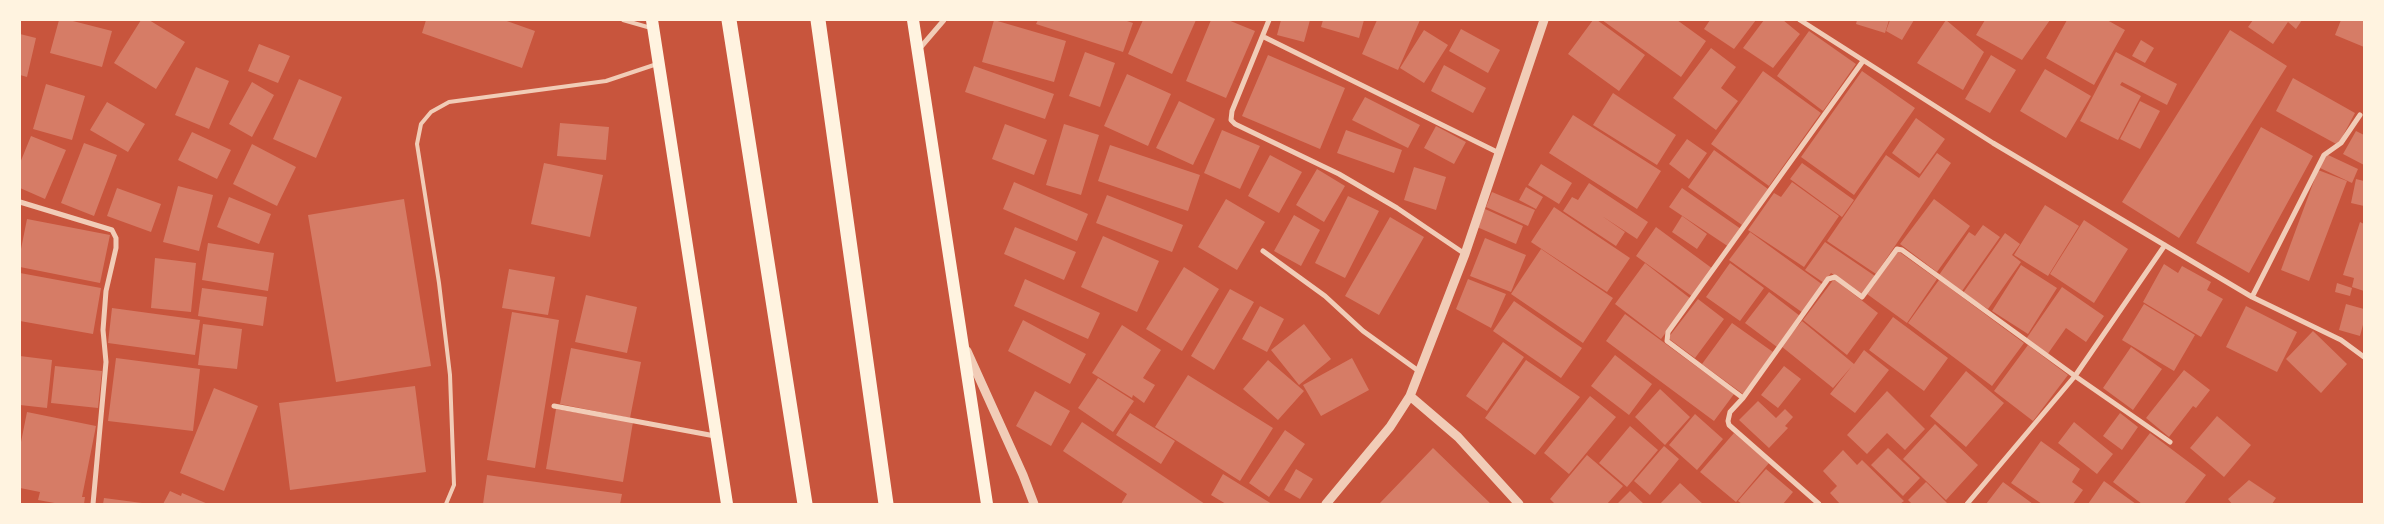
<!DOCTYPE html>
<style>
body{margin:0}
#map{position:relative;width:2384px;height:524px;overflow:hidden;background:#c8553d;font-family:Signika,sans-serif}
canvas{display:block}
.frame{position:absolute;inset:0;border:21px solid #fff3e0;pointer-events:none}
</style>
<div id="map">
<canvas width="2384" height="524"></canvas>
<div class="frame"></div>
</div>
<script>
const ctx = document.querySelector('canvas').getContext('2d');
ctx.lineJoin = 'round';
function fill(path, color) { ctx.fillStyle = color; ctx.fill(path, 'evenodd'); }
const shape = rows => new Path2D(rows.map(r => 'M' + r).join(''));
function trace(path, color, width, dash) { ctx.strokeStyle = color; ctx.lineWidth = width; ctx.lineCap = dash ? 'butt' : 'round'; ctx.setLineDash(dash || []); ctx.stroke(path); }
const building = shape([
 [59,20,69,20,112,31,102,67,50,53],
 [141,20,149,20,185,42,156,89,114,63],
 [426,20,504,20,535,31,522,68,422,33],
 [994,20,1066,41,1054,82,982,62],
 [1038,20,1124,20,1133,23,1123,52,1036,24],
 [1143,20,1196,20,1172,74,1128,54],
 [1211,20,1228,20,1255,31,1226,98,1186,81],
 [1281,20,1310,20,1304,42,1277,35],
 [1323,20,1364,20,1359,38,1321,27],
 [1377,20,1420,20,1398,70,1362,54],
 [1593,20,1597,20,1645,55,1619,91,1568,54],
 [1602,20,1677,20,1706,41,1681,77],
 [1710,20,1756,20,1734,49,1704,29],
 [1764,20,1783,20,1800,34,1773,68,1743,48],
 [1857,20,1889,20,1885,33,1856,24],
 [1890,20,1914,20,1902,40,1886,31],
 [1946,20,1984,52,1963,90,1917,63],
 [1985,20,2050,20,2022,60,1976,35],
 [2067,20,2107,20,2125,30,2094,85,2046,58],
 [2253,20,2302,20,2296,29,2288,22,2273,44,2248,27],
 [2341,20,2364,20,2364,47,2335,35],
 [1461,29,1500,50,1488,73,1449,51],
 [1424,30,1448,45,1424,83,1400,68],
 [2230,30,2287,66,2179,238,2122,202],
 [1809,31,1856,64,1823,111,1777,76],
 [20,34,36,38,27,77,20,75],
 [2141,40,2154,48,2145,63,2132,56],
 [259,44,290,56,278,83,248,71],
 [1711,48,1736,67,1721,88,1738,101,1716,130,1673,98],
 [1085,52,1115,63,1100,107,1069,96],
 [2116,52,2177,84,2167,105,2122,82,2120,85,2141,96,2118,140,2080,121],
 [1268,55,1345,88,1320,149,1242,116],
 [1991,55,2016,70,1990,113,1965,99],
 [1444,65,1486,88,1473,113,1431,91],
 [974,66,1054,94,1045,119,965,92],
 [196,67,229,81,209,129,175,115],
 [2045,69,2091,96,2066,138,2020,111],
 [1763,71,1821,113,1769,186,1711,144],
 [1862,71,1915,108,1854,195,1801,157],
 [1127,74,1171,94,1148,146,1104,126],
 [2293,78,2355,113,2338,145,2276,111],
 [299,79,342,97,316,158,273,139],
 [252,82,274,95,252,137,229,124],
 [46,84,85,96,72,140,33,129],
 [1613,93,1676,135,1657,165,1593,125],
 [1365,97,1420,125,1408,148,1352,120],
 [1179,101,1215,119,1193,165,1156,148],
 [2140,101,2160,111,2140,149,2120,139],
 [107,102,145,124,128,152,90,130],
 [1573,115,1661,171,1637,209,1549,153],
 [1916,118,1945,139,1920,174,1892,153],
 [560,123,609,127,606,160,557,156],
 [1005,124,1047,140,1034,175,992,159],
 [1064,124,1099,135,1081,195,1046,185],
 [1436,126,1466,142,1454,164,1424,148],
 [2261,127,2313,156,2249,273,2196,243],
 [1222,130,1260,146,1240,189,1204,173],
 [1346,130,1402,150,1394,173,1337,153],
 [2356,131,2364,135,2364,165,2343,154],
 [192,132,231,150,217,179,178,160],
 [31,136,66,150,45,199,20,188,20,163],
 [1687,139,1707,153,1689,179,1669,164],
 [84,143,117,155,94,216,61,203],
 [252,144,296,167,277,206,233,184],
 [1110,145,1200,175,1188,211,1098,181],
 [1714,150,1768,189,1742,225,1688,187],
 [1937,153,1951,163,1876,274,1827,241,1886,155,1919,178],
 [2326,154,2358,169,2352,183,2320,168],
 [1270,155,1302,172,1279,213,1248,196],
 [544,163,603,175,590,237,531,224],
 [1802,163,1854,200,1842,217,1790,179],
 [1541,164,1572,183,1559,204,1528,185],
 [1414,167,1446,177,1436,210,1404,200],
 [1317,169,1345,186,1324,222,1296,205],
 [2318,170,2347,181,2309,281,2281,270],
 [2356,179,2364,181,2364,206,2351,203],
 [1014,182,1088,214,1077,241,1003,209],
 [1792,182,1839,216,1804,267,1748,230,1774,193,1781,197],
 [1589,183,1648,222,1637,239,1602,216,1625,232,1616,246,1563,211,1572,197,1578,200],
 [178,186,213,195,199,251,163,242],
 [1526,187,1543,197,1536,209,1519,200],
 [117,188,161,204,151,232,107,216],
 [1682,188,1741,229,1729,247,1669,207],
 [1492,192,1535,210,1528,226,1486,207],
 [1107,195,1183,225,1172,252,1096,223],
 [1348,196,1379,211,1345,278,1315,263],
 [229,197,271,214,259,244,217,227],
 [404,199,431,366,336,382,308,215],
 [1226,199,1265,222,1237,270,1198,247],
 [1934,199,1970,226,1937,272,1900,244],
 [2045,205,2079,226,2048,276,2014,255],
 [1554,207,1630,258,1607,292,1531,242],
 [1485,209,1523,226,1516,244,1477,227],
 [1294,215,1320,230,1301,266,1274,251],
 [1682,216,1707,234,1697,249,1672,232],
 [1390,217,1424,237,1379,315,1345,296],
 [27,219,110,235,100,283,20,267,20,254],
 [2084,220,2128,249,2094,303,2050,274],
 [2360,222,2364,224,2364,291,2352,287,2354,278,2343,275],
 [1983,225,2000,237,1962,291,1939,275,1969,232,1975,236],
 [1015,227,1076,252,1064,280,1004,254],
 [1656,227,1713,269,1693,297,1636,256],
 [1750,232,1823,285,1803,313,1729,260],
 [2005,233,2020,244,2012,255,2021,262,1988,309,1963,293],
 [1103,236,1159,261,1137,312,1081,287],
 [1485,238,1526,255,1511,292,1470,276],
 [1825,242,1875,276,1862,295,1831,273,1824,283,1805,270],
 [208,243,274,253,268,291,202,280],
 [1541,249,1613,298,1583,343,1511,294],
 [1898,251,1937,279,1907,323,1867,294],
 [155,258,196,263,191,312,151,308],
 [1645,263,1691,299,1661,339,1615,304],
 [1730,263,1764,288,1740,321,1706,297],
 [2164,264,2178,273,2182,266,2211,282,2207,290,2223,299,2201,337,2143,302],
 [2021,265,2057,288,2028,334,1992,311],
 [1184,267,1219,289,1182,351,1146,329],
 [509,269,555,277,548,315,502,308],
 [20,273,101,288,93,334,20,321],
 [1025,279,1100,313,1088,339,1014,306],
 [1468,279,1506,294,1491,328,1456,309],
 [1834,279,1878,313,1847,355,1803,320],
 [1939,280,2024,343,1992,386,1908,323],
 [2337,283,2352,288,2350,296,2335,292],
 [2062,287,2104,316,2086,342,2066,328,2047,355,2026,339],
 [202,288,267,297,263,326,198,316],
 [1230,289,1254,302,1214,370,1191,356],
 [1769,292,1800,316,1777,347,1745,323],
 [586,295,637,307,627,353,575,342],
 [1698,299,1724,319,1695,358,1668,338],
 [1514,301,1582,348,1561,378,1493,331],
 [2144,304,2195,335,2174,371,2122,340],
 [2346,304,2364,309,2364,321,2360,336,2339,330],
 [1260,306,1284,319,1267,352,1242,339],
 [2246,306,2297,332,2277,372,2226,347],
 [112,308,200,320,195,355,108,343],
 [512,312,559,320,535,468,487,460],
 [1625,314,1734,394,1714,421,1606,341],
 [1893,317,1948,358,1924,391,1869,350],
 [1023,320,1086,354,1070,384,1008,351],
 [1802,321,1854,364,1864,350,1889,370,1855,413,1830,394,1852,366,1833,388,1781,346],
 [1732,323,1773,352,1743,394,1702,364],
 [203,324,242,329,237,369,198,365],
 [1304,324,1331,359,1299,385,1271,350],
 [1122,325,1161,350,1143,378,1155,385,1144,403,1133,395,1132,398,1092,373],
 [2313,331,2347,364,2321,393,2286,359],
 [1503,342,1524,357,1487,411,1466,396],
 [2028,345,2068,375,2033,421,1994,391],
 [2131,347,2162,369,2133,410,2103,388],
 [571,348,641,362,630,418,560,404],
 [1615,355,1652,384,1629,415,1591,386],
 [20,356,52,360,47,408,20,405],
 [116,358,200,369,193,431,108,421],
 [1352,358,1369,390,1321,416,1303,385],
 [1268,360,1304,391,1278,420,1243,389],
 [1526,360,1580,397,1535,455,1485,418],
 [55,366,102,371,98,408,51,403],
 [1784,366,1801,379,1778,408,1761,395],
 [2184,370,2210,390,2196,408,2193,406,2169,437,2146,418],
 [1966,371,2004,403,1966,447,1930,416],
 [1188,375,1273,428,1240,481,1155,427],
 [1098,378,1134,401,1113,432,1078,408],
 [415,386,426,472,290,490,279,403],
 [214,388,258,406,224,491,180,473],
 [1660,389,1690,417,1665,445,1635,417],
 [1035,391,1070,411,1051,446,1016,426],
 [1887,391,1925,429,1905,450,1887,433,1867,454,1847,435],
 [1590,396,1616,417,1569,474,1544,453],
 [1758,401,1776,418,1785,409,1793,417,1785,426,1788,428,1769,448,1739,420],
 [556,409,633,422,623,482,546,469],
 [27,412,96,426,82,497,85,497,84,504,60,504,38,500,40,492,20,488,20,447],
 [1130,413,1175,441,1161,464,1116,435],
 [2120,413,2138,427,2122,450,2103,436],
 [1695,414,1723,439,1697,470,1669,445],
 [2217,416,2251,445,2224,477,2190,448],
 [1082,422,1205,504,1121,504,1127,494,1063,451],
 [2074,422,2113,454,2097,474,2058,443],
 [1935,424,1978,465,1946,500,1903,459],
 [1630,426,1658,450,1627,487,1599,463],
 [1285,430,1305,444,1269,497,1249,483],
 [1734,433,1769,463,1736,502,1700,472],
 [2150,433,2206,475,2184,504,2142,504,2113,482],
 [2041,441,2080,469,2072,482,2083,490,2073,504,2042,504,2011,483],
 [1664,446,1679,459,1650,495,1634,481],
 [1433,448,1491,504,1379,504],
 [1888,448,1920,478,1903,496,1871,465],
 [1843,450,1857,465,1862,460,1904,501,1900,504,1840,504,1830,493,1837,486,1823,471],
 [1587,455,1623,486,1607,504,1555,504,1550,499],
 [1296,469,1313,479,1300,499,1284,490],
 [1766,469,1793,492,1783,504,1742,504,1738,501],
 [1223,474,1272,504,1226,504,1211,495],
 [487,475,622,494,620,504,483,504],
 [2249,480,2276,498,2272,504,2232,504,2228,499],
 [2104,481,2136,504,2088,504],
 [1926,482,1948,504,1912,504,1908,500],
 [2003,482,2033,504,1986,504],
 [1680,483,1703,504,1660,504],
 [170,491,181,496,182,493,208,504,163,504],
 [1630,491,1644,504,1617,504],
 [104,498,142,503,142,504,103,504]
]);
const service = shape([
 [623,20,651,28],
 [446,504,454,485,450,375,439,283,417,144,421,124,431,112,449,102,606,81,657,64]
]);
const minor = shape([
 [1269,20,1232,111,1231,120,1235,124,1339,174,1397,208,1465,254],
 [1800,20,1993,143,2252,297,2341,340,2364,357],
 [1264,37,1497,152],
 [920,48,944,20],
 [20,202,112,230,116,238,116,248,106,291,103,330,106,362,93,504],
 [1263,251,1325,296,1363,331,1420,372],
 [2252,297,2324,155,2341,143,2360,115],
 [1743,398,1667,341,1668,332,1863,61],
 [554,406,715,436],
 [1819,504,1729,425,1728,421,1730,412,1743,398,1828,279,1835,277,1862,297,1897,249,1902,250,2075,376,2170,442],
 [1967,504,2075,376,2165,245]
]);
const tertiary = shape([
 [967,351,1023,475,1034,504],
 [1410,396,1458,437,1519,504],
 [1326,504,1390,427,1410,396,1465,254,1544,20]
]);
const primary = shape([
 [652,20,727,504],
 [913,20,987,504]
]);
const motorway = shape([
 [729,20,805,504],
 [818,20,886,504]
]);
fill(building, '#d67c66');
trace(service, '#f1ccb7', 4);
trace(minor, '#f1ccb7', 5);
trace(tertiary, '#f1ccb7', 9);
trace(primary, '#fff3e0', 12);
trace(motorway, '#fff3e0', 15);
</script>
